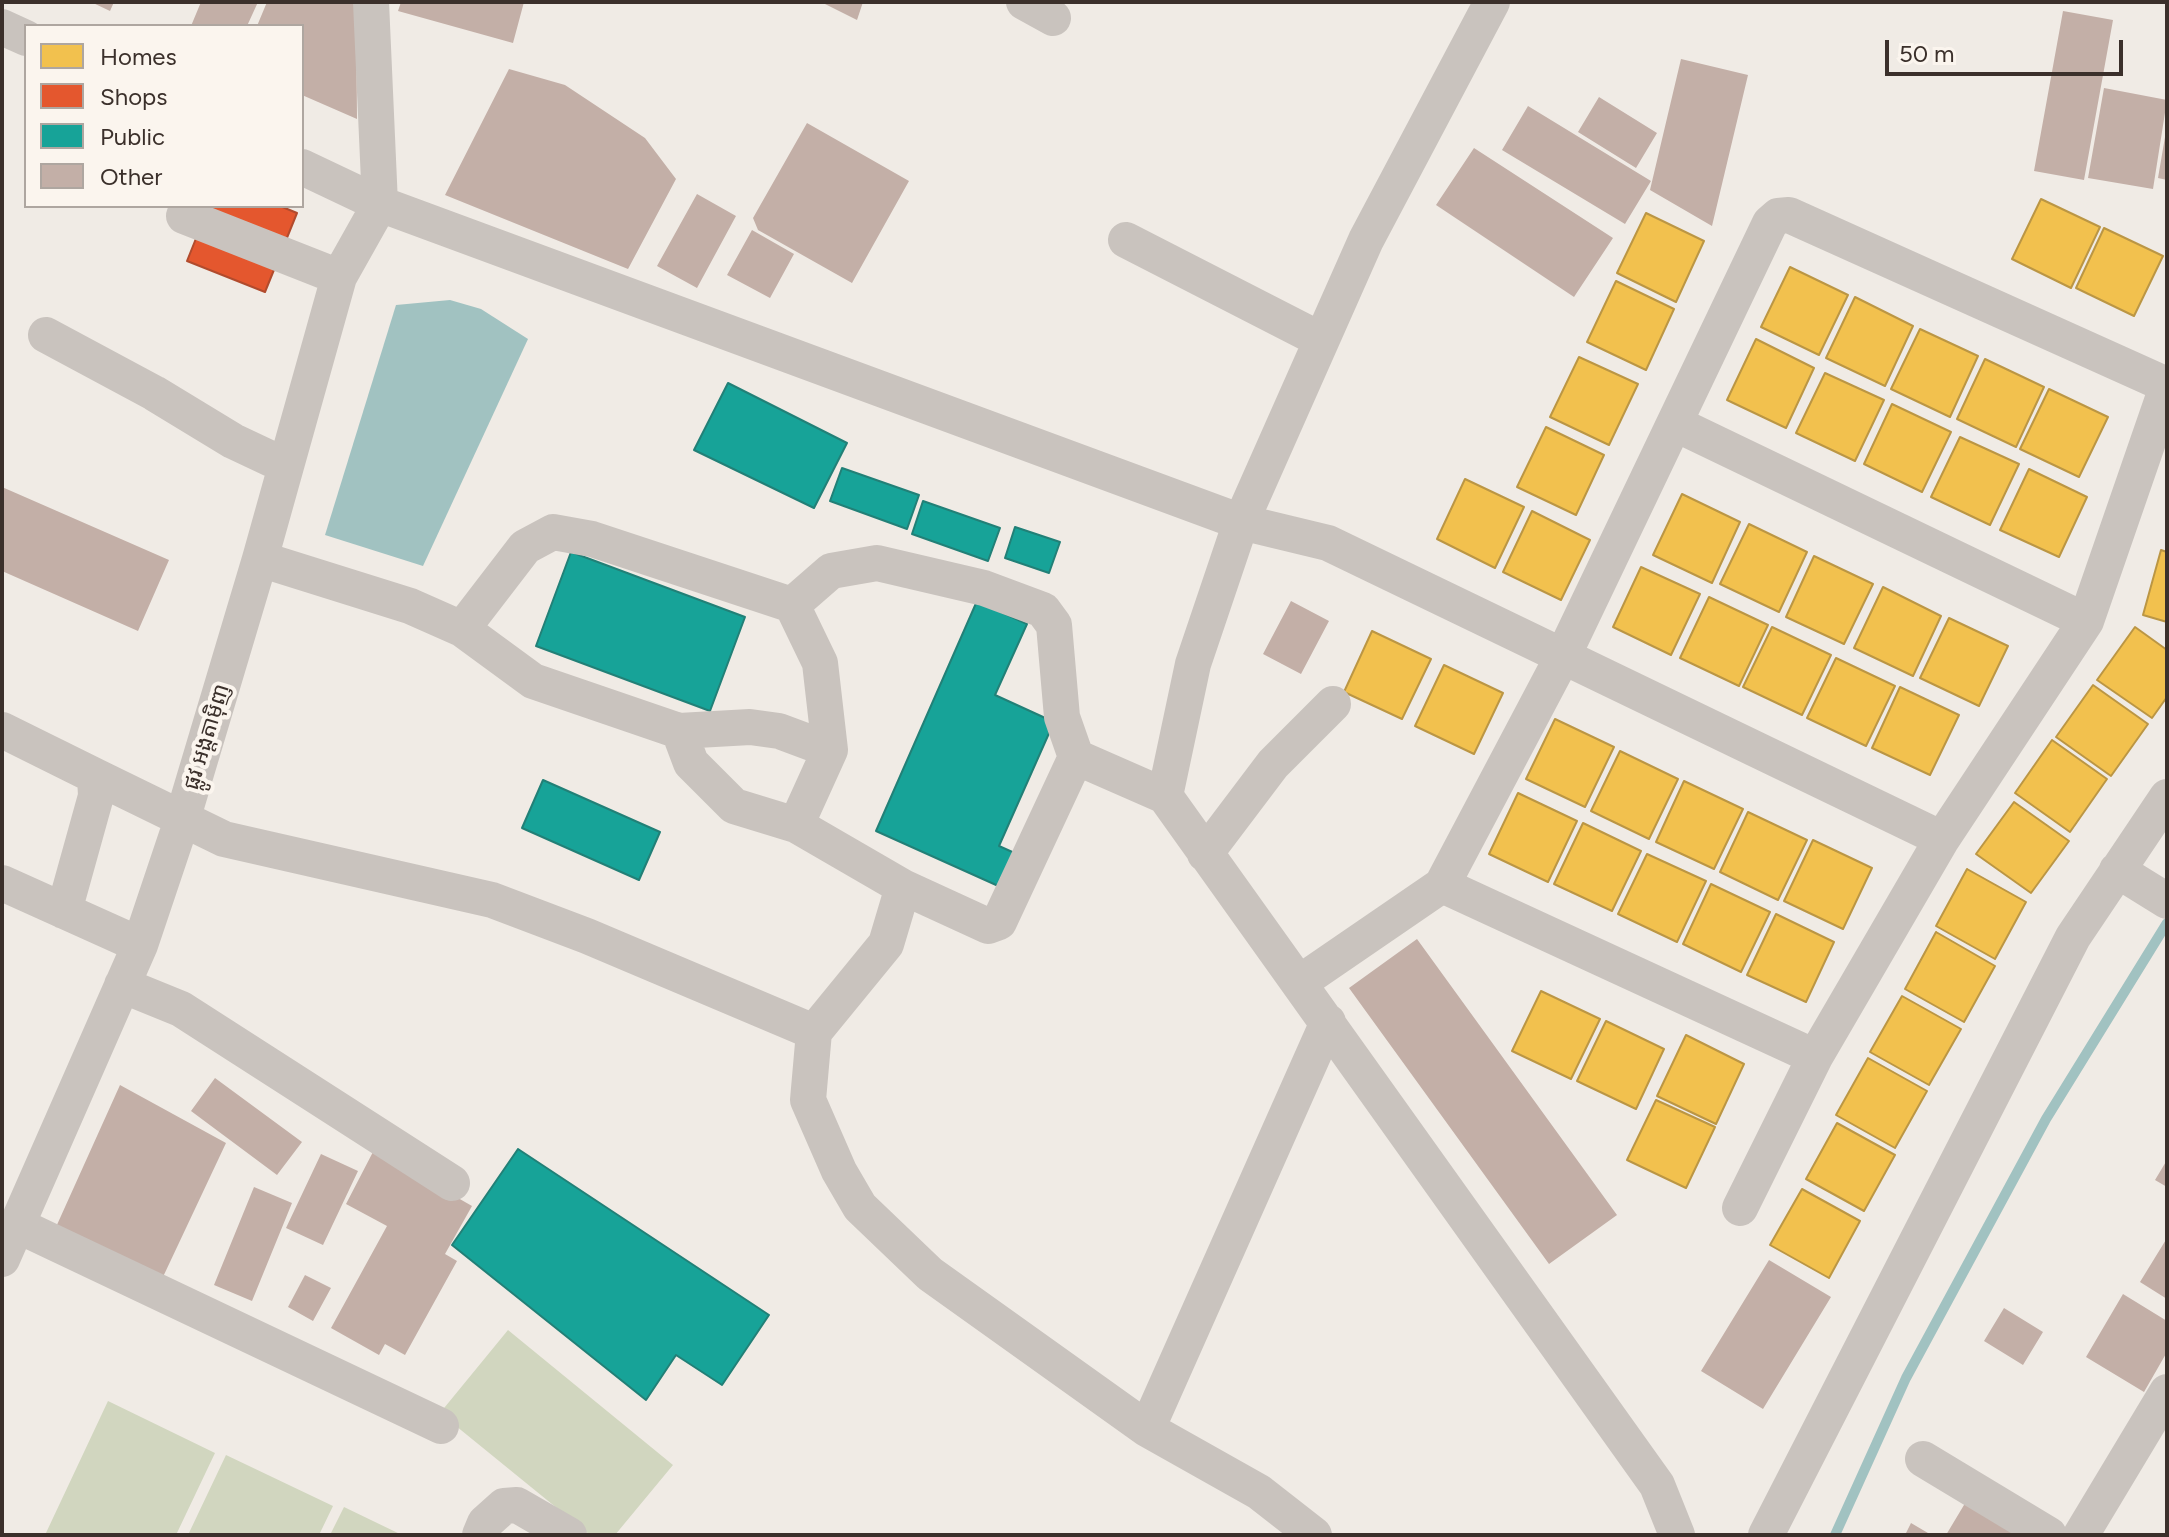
<!DOCTYPE html>
<meta charset="utf-8">
<style>
body{margin:0}
#map{position:relative;width:2169px;height:1537px;overflow:hidden;background:#f0ebe5;font-family:Figtree,sans-serif}
canvas{display:block}
.frame{position:absolute;inset:0;border:4px solid #3b302b;pointer-events:none}
.legend{position:absolute;left:24px;top:24px;width:280px;height:184px;box-sizing:border-box;background:#fbf5ee;border:2px solid #aea6a0;margin:0;padding:10px 14px;list-style:none;font-size:24px;color:#3b302b}
.legend li{display:flex;align-items:center;gap:16px;height:40px}
.legend b{width:40px;border:2px solid #aea6a0}
.scale{position:absolute;left:1885px;top:40px;width:238px;height:36px;box-sizing:border-box;border:4px solid #3b302b;border-top:0;padding-left:10px;font-size:24px;line-height:28px;white-space:nowrap;color:#3b302b;-webkit-text-stroke:6px #fbf5ee;paint-order:stroke}
</style>
<div id="map">
<canvas width="2169" height="1537"></canvas>
<div class="frame"></div>
<ul class="legend">
<li><b style="height:22px;background:#f2c14e"></b>Homes</li>
<li><b style="height:22px;background:#e4572e"></b>Shops</li>
<li><b style="height:22px;background:#17a398"></b>Public</li>
<li><b style="height:22px;background:#c3afa7"></b>Other</li>
</ul>
<div class="scale">50 m</div>
</div>
<script>
const ctx = document.querySelector('canvas').getContext('2d');
ctx.lineJoin = 'round';
function fill(path, color) { ctx.fillStyle = color; ctx.fill(path, 'evenodd'); }
const shape = rows => new Path2D(rows.map(r => 'M' + r).join(''));
function trace(path, color, width, dash) { ctx.strokeStyle = color; ctx.lineWidth = width; ctx.lineCap = dash ? 'butt' : 'round'; ctx.setLineDash(dash || []); ctx.stroke(path); }
function label(font, color, halo, rows, align = 'center') {
  ctx.font = font + ' Figtree,"Noto Sans Khmer",sans-serif'; ctx.lineWidth = 8; ctx.setLineDash([]); ctx.textBaseline = 'middle'; ctx.strokeStyle = halo; ctx.fillStyle = color; for (const [text, x, y, turn = 0] of rows) {
    ctx.save(); ctx.translate(x, y); ctx.rotate((+turn || 0) * Math.PI / 180); ctx.textAlign = isNaN(turn) ? turn : align; if (halo) ctx.strokeText(text, 0, 0); ctx.fillText(text, 0, 0); ctx.restore();
  }
}
const green = shape([
 [508,1330,673,1465,615,1535,590,1535,440,1413],
 [108,1401,215,1453,176,1535,45,1535],
 [226,1455,333,1506,319,1535,188,1535],
 [344,1507,402,1535,330,1535]
]);
const water = shape([
 [450,300,481,309,528,339,423,566,325,535,396,305]
]);
const homes = shape([
 [2041,199,2100,227,2071,288,2012,259,2041,199],
 [1646,213,1704,241,1676,302,1617,273,1646,213],
 [2104,228,2163,256,2134,316,2076,288,2104,228],
 [1790,267,1848,295,1819,355,1761,327,1790,267],
 [1616,281,1674,309,1646,370,1587,342,1616,281],
 [1855,297,1913,326,1885,386,1826,358,1855,297],
 [1920,329,1978,356,1950,417,1891,389,1920,329],
 [1756,339,1814,368,1786,428,1727,400,1756,339],
 [1579,357,1638,384,1609,445,1550,417,1579,357],
 [1985,359,2044,387,2016,447,1957,419,1985,359],
 [1825,373,1884,400,1855,461,1796,433,1825,373],
 [2049,389,2108,417,2079,477,2020,449,2049,389],
 [1892,404,1951,432,1922,492,1864,464,1892,404],
 [1546,427,1604,455,1576,515,1517,487,1546,427],
 [1960,437,2019,464,1990,525,1931,497,1960,437],
 [2029,469,2087,497,2059,557,2000,530,2029,469],
 [1465,479,1524,507,1495,568,1437,539,1465,479],
 [1682,494,1740,522,1712,583,1653,555,1682,494],
 [1532,511,1590,540,1561,600,1503,572,1532,511],
 [1749,524,1807,552,1779,612,1720,584,1749,524],
 [2161,550,2167,552,2167,622,2143,615,2161,550],
 [1814,556,1873,584,1844,644,1786,617,1814,556],
 [1641,567,1700,594,1671,655,1613,627,1641,567],
 [1883,587,1941,616,1913,676,1854,648,1883,587],
 [1709,597,1768,625,1739,686,1680,658,1709,597],
 [1949,618,2008,646,1979,706,1920,678,1949,618],
 [1772,627,1831,655,1802,715,1743,687,1772,627],
 [2135,627,2167,650,2167,697,2152,718,2097,680,2135,627],
 [1372,631,1431,659,1402,719,1344,692,1372,631],
 [1836,658,1895,686,1866,746,1807,718,1836,658],
 [1444,665,1503,693,1474,754,1415,726,1444,665],
 [2093,685,2148,724,2111,776,2056,737,2093,685],
 [1900,687,1959,715,1930,775,1872,748,1900,687],
 [1555,719,1614,747,1585,807,1526,779,1555,719],
 [2052,740,2107,779,2070,832,2015,793,2052,740],
 [1620,751,1678,779,1649,839,1591,811,1620,751],
 [1684,781,1743,809,1714,869,1656,842,1684,781],
 [1518,793,1577,821,1548,882,1489,854,1518,793],
 [2014,802,2069,841,2031,893,1976,854,2014,802],
 [1748,812,1807,840,1778,900,1720,872,1748,812],
 [1583,823,1641,851,1612,911,1554,884,1583,823],
 [1813,840,1872,868,1843,929,1784,901,1813,840],
 [1647,854,1706,881,1677,942,1618,914,1647,854],
 [1967,869,2026,902,1995,959,1936,926,1967,869],
 [1711,884,1770,912,1741,972,1683,944,1711,884],
 [1776,914,1834,942,1806,1002,1747,975,1776,914],
 [1936,932,1995,966,1964,1022,1905,989,1936,932],
 [1541,991,1600,1019,1571,1079,1512,1051,1541,991],
 [1902,996,1961,1029,1929,1085,1870,1052,1902,996],
 [1606,1021,1664,1049,1636,1109,1577,1081,1606,1021],
 [1686,1035,1744,1064,1716,1124,1657,1096,1686,1035],
 [1868,1058,1927,1091,1895,1148,1836,1115,1868,1058],
 [1656,1100,1715,1127,1686,1188,1627,1160,1656,1100],
 [1837,1123,1895,1155,1864,1211,1806,1179,1837,1123],
 [1802,1189,1860,1221,1829,1278,1770,1245,1802,1189]
]);
const shops = shape([
 [209,206,280,206,297,213,265,292,187,261,209,206]
]);
const public = shape([
 [728,383,847,443,814,508,694,450,728,383],
 [842,468,919,495,907,529,830,501,842,468],
 [923,501,1000,528,988,561,912,534,923,501],
 [1015,527,1060,542,1049,573,1005,558,1015,527],
 [571,552,745,617,710,711,536,646,571,552],
 [977,601,1027,624,995,695,1054,722,999,846,1019,855,1005,889,876,831,977,601],
 [543,780,660,832,639,880,522,828,543,780],
 [518,1149,769,1315,722,1385,676,1355,646,1400,452,1245,518,1149]
]);
const stream = shape([
 [1835,1535,1906,1378,2046,1119,2167,923]
]);
const building = shape([
 [91,2,114,2,110,11],
 [201,2,258,2,247,26,191,26],
 [267,2,356,2,357,119,302,95,302,26,257,26],
 [401,2,524,2,513,43,398,11],
 [821,2,863,2,857,20],
 [2063,11,2113,20,2084,180,2034,171],
 [1681,59,1748,75,1712,226,1650,190],
 [509,69,565,85,645,138,676,179,628,269,445,195],
 [2104,88,2167,100,2153,189,2088,178],
 [1599,97,1657,133,1636,168,1578,132],
 [1528,106,1651,181,1625,224,1502,150],
 [807,123,909,181,852,283,758,230,753,218],
 [2165,137,2167,137,2167,180,2158,178],
 [1474,148,1613,238,1574,297,1436,205],
 [697,194,736,216,697,288,657,266],
 [752,230,794,254,770,298,727,275],
 [2,487,169,560,138,631,2,571],
 [1291,601,1329,621,1301,674,1263,654],
 [1417,939,1617,1215,1549,1264,1349,988],
 [215,1078,302,1142,277,1175,191,1111],
 [120,1085,226,1143,162,1279,56,1227],
 [374,1150,472,1206,445,1254,457,1261,405,1355,385,1344,379,1355,331,1328,387,1226,346,1204],
 [321,1154,358,1171,323,1245,286,1228],
 [2167,1160,2167,1187,2155,1180],
 [254,1187,292,1203,252,1301,214,1285],
 [2167,1238,2167,1299,2140,1282],
 [1769,1260,1831,1297,1763,1409,1701,1371],
 [305,1275,331,1288,313,1321,288,1307],
 [2123,1294,2167,1321,2167,1352,2144,1392,2086,1357],
 [2004,1308,2043,1332,2023,1365,1984,1341],
 [1967,1500,2016,1530,2013,1535,1946,1535],
 [1911,1523,1928,1533,1926,1535,1905,1535]
]);
const minor = shape([
 [371,2,380,204],
 [1024,2,1053,18],
 [1492,2,1366,240,1241,522,1193,664,1165,796,1657,1485,1677,1535],
 [2,27,26,38],
 [302,167,380,204,1241,522,1328,543,1942,839],
 [188,206,184,216,339,277],
 [1126,240,1321,340],
 [46,335,154,393,233,441,286,466],
 [1676,424,2086,621],
 [792,605,831,571,877,563,984,588,1043,610,1054,625,1062,717,1076,757,1165,796],
 [462,629,525,547,553,532,592,539,792,605,820,663,830,750,796,825],
 [2,730,95,776,96,796,64,911],
 [679,731,750,727,779,731,830,750],
 [95,776,224,839,492,900,587,936,814,1032,886,944,903,887,796,825,734,806,691,763,679,731,533,681,462,629,410,606,260,559],
 [1205,854,1273,764,1333,704],
 [2117,870,2167,901],
 [2,883,140,945],
 [1442,885,1815,1057],
 [903,887,988,926,999,922,1076,757],
 [1299,983,1442,885,1563,656,1770,223,1778,216,1789,215,2167,385],
 [122,985,181,1009,452,1183],
 [814,1032,808,1100,839,1171,860,1207,930,1274,1147,1429,1259,1492,1314,1535],
 [1740,1208,1815,1057,1942,839,2086,621,2167,387],
 [17,1225,441,1426],
 [2,1259,140,945,182,820,260,559,339,277,380,204],
 [1147,1429,1328,1022],
 [1923,1459,2049,1535],
 [480,1535,485,1523,504,1506,517,1505,569,1535],
 [1766,1535,2073,937,2167,797],
 [2081,1535,2167,1392]
]);
const streetNames = [
 ["ផ្លូវ អង្តតាម៉ិញ",207,737,-73]
];
fill(green, '#d1d6bf');
fill(water, '#a1c2c1');
fill(homes, '#f2c14e');
trace(homes, '#bb9644', 2);
fill(shops, '#e4572e');
trace(shops, '#b14b2d', 2);
fill(public, '#17a398');
trace(public, '#228077', 2);
trace(stream, '#a1c2c1', 10);
fill(building, '#c3afa7');
trace(minor, '#c9c3be', 36);
label('22px', '#3b302b', '#fbf5ee', streetNames);
</script>
